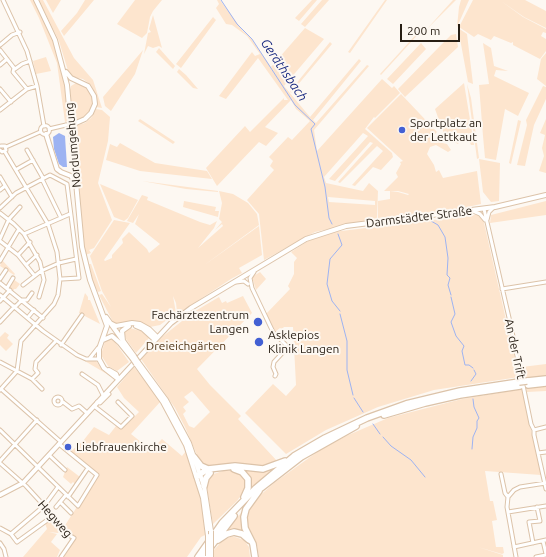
<!DOCTYPE html>
<meta charset="utf-8">
<style>
body{margin:0}
#map{position:relative;width:546px;height:557px;overflow:hidden;background:#fdf8f2;font-family:Ubuntu,sans-serif}
canvas{display:block}
.scale{position:absolute;left:400px;top:24px;width:60px;height:18px;box-sizing:border-box;border:2px solid #271e14;border-top:0;padding-left:5px;font-size:12px;line-height:14px;white-space:nowrap;color:#271e14;-webkit-text-stroke:3px #fdf8f2;paint-order:stroke}
</style>
<div id="map">
<canvas width="546" height="557"></canvas>
<div class="scale">200 m</div>
</div>
<script>
const ctx = document.querySelector('canvas').getContext('2d');
ctx.lineJoin = 'round';
function fill(path, color) { ctx.fillStyle = color; ctx.fill(path, 'evenodd'); }
const shape = rows => new Path2D(rows.map(r => 'M' + r).join(''));
function trace(path, color, width, dash) { ctx.strokeStyle = color; ctx.lineWidth = width; ctx.lineCap = dash ? 'butt' : 'round'; ctx.setLineDash(dash || []); ctx.stroke(path); }
function label(font, color, halo, rows, align = 'center') {
  ctx.font = font + ' Ubuntu,sans-serif'; ctx.lineWidth = 4; ctx.setLineDash([]); ctx.textBaseline = 'middle'; ctx.strokeStyle = halo; ctx.fillStyle = color; for (const [text, x, y, turn = 0] of rows) {
    ctx.save(); ctx.translate(x, y); ctx.rotate((+turn || 0) * Math.PI / 180); ctx.textAlign = isNaN(turn) ? turn : align; if (halo) ctx.strokeText(text, 0, 0); ctx.fillText(text, 0, 0); ctx.restore();
  }
}
const green = shape([
 [30,0,34,0,36,3,57,49,66,88,69,121,65,122,57,63,39,18],
 [39,0,43,0,74,58,93,80,102,108,96,107,96,96,91,85,83,79,72,77,69,74,59,41],
 [46,0,61,0,53,13],
 [85,0,94,0,64,36,61,31,77,13],
 [135,0,162,0,153,11,150,17,147,33,142,38,117,24],
 [217,0,220,0,243,31,251,38,271,67,305,28,324,39,284,86,310,117,359,59,361,61,313,120,316,123,367,65,369,66,314,130,317,151,382,79,392,88,394,86,400,93,375,118,374,117,365,129,392,153,393,157,381,170,373,167,355,186,352,185,383,151,377,146,340,183,338,182,373,143,370,142,335,181,329,179,368,136,363,133,324,177,326,183,363,191,369,183,378,191,377,219,315,232,264,260,259,214,247,200,274,170,270,166,273,161,269,157,288,137,292,140,310,121,296,109,291,100,265,127,278,133,266,146,259,142,217,186,206,168,245,126,250,132,284,98,284,100,288,100,258,58,226,99,219,96,252,52,255,56,260,54,247,36,232,25,226,24,216,8,219,4],
 [328,197,375,201,375,205,329,202],
 [312,0,317,0,299,21,295,18],
 [322,0,329,0,305,27,301,24],
 [385,0,387,0,350,53,348,52],
 [453,0,456,0,427,29,443,11],
 [461,0,469,0,457,27,459,7],
 [473,0,525,0,546,11,546,28,524,17,501,1,523,17,546,29,546,33,543,32,541,36,546,39,546,51,540,59,513,45,513,42,511,43,494,36,491,40,478,34,474,37,459,27],
 [153,15,162,48,159,46,153,48,148,46,144,54,148,33,151,32,149,29],
 [213,17,216,20,181,68,176,64],
 [458,28,467,34,473,84,468,82],
 [421,29,422,30,381,75,380,74],
 [456,34,458,47,405,97,398,89,440,46,451,35],
 [330,42,332,44,291,93,290,91],
 [421,43,426,49,393,84,387,79],
 [483,43,491,48,494,66,508,71,496,70,494,76,529,93,518,116,505,109,496,160,485,158,483,136,479,85,489,84],
 [159,48,175,66,173,69,156,52],
 [143,50,135,74,111,111,105,106,103,97],
 [546,53,546,86,537,79,541,59],
 [46,57,51,71,36,74,33,61],
 [179,69,186,75,198,89,193,88,177,72],
 [76,83,88,88,92,94,93,102,90,113,81,119,73,121,70,90,71,86],
 [464,83,473,138,474,145,471,145,468,138,462,135,458,144,445,137,435,109],
 [467,84,471,98,479,158,477,159],
 [543,86,546,87,546,99,534,125,525,166,517,165,527,125,526,120],
 [401,94,437,132,430,139,434,140,437,137,438,142,447,144,451,150,448,152,436,145,430,147,427,154,434,165,436,172,439,170,443,178,477,171,481,204,458,209,378,218,378,201,390,199,390,191,398,192,408,195,409,194,398,191,384,191,398,177,396,173,401,164,400,162,403,161,367,128],
 [96,109,102,110,110,117,108,141,98,183,112,220,94,248,89,250,91,253,85,255,81,227,75,126,85,123,91,118],
 [140,119,175,142,173,144,138,121],
 [546,119,546,173,539,171,544,156,542,148,545,135,540,133],
 [518,120,521,121,511,164,509,163],
 [120,143,155,163,207,171,212,179,140,171,106,160,110,144,117,147],
 [479,159,500,163,499,201,491,202,483,192],
 [142,181,218,191,218,192,186,189],
 [100,184,138,200,128,218,124,221,114,217],
 [219,191,233,194,248,203,257,214,259,225,203,266,259,226,262,255,239,268,242,273,231,279,179,313,177,312,176,303,173,296,176,313,160,325,150,327,142,323,118,324,113,322,99,295,102,294,111,307,102,291,90,256,114,220,130,223,104,260,105,261,112,258,112,255,123,243,122,239,129,232,147,249,149,253,160,244,135,224,139,214,133,223,127,221,142,195,148,197,147,200,200,222,210,225,217,221,214,228,198,248,223,226,222,224,215,230,222,222,219,219,222,203],
 [184,201,216,207,215,211,219,211,218,217,183,207],
 [546,201,546,215,490,223,491,215],
 [482,214,519,377,434,390,378,407,326,430,286,454,245,413,273,384,286,396,296,385,293,327,284,327,282,329,280,328,275,332,266,314,290,289,288,286,294,274,294,262,297,258,291,252,308,241,333,232],
 [2,260,15,274,14,275,0,266],
 [87,264,91,264,101,291,98,292,91,280],
 [260,272,266,279,256,290,252,277],
 [13,279,20,284,16,289,14,289,13,292,8,288],
 [85,293,88,297,88,300,90,300,100,324,79,313],
 [243,296,252,313,197,369,210,385,241,416,238,419,278,462,264,467,205,467,200,462,185,427,175,408,141,359,153,347,156,347,155,345,162,337,192,313,219,297,222,303,226,301,227,303],
 [192,391,210,412,194,428,189,426,183,414,186,411,183,407,189,402,184,397],
 [130,328,144,332,149,338,136,353,126,339,124,332],
 [5,332,9,335,7,338,13,344,6,351,0,345,0,337],
 [113,339,129,362,117,371,108,366,101,355,105,341],
 [83,360,96,361,102,370,112,377],
 [546,364,546,376,524,378,522,367],
 [134,367,161,401,131,434,151,450,162,439,182,456,186,451,198,487,203,510,205,535,201,537,187,557,62,557,75,538,62,530,98,474,70,452,83,441,94,427,109,435,116,426,122,429,139,412,124,398,117,387],
 [546,386,546,391,527,392,526,388],
 [522,389,541,475,485,471,490,501,493,501,497,520,492,521,496,547,503,547,504,553,502,554,478,547,503,555,503,557,259,557,257,544,248,526,248,514,250,508,256,499,274,483,320,450,346,436,388,418,462,399],
 [278,466,247,493,250,483,240,468,257,471],
 [67,467,80,477,75,484,73,482,71,484,63,477],
 [225,470,240,472,245,477,247,487,237,501,213,524,206,482,211,475],
 [246,507,246,534,238,532,221,537],
 [53,518,61,530,58,533,49,532,57,534,51,542,60,550,57,557,23,557,47,529,45,523],
 [232,536,244,540,249,547,250,557,212,557,214,550,221,542]
]);
const water = shape([
 [59,133,65,136,67,167,63,167,59,164,54,149,53,137]
]);
const stream = shape([
 [221,0,237,24,252,39,295,105,315,124,311,129,325,187,329,218,332,224],
 [431,221,438,225,445,237,448,258,447,275,450,278,448,285,451,295],
 [338,234,342,245,330,259,327,284,332,301,340,311],
 [451,297,455,314,451,322,456,336,464,346,462,351,465,365,469,365,473,368],
 [340,314,347,341,347,370,353,395],
 [471,381,476,374,474,370],
 [354,398,363,412],
 [373,424,380,434],
 [383,437,391,446,411,460,425,477],
 [472,449,473,437,477,428,477,421,479,418,474,407,473,399]
]);
const minor = shape([
 [3,0,27,51,37,86,44,126],
 [0,45,12,35,20,32],
 [0,50,14,68,13,72,27,89],
 [0,65,7,59],
 [15,69,22,64,30,61],
 [0,89,11,102],
 [0,110,27,89,37,86],
 '40.5 130a4.5 4.5 0 1 1 9 0a4.5 4.5 0 1 1-9 0Z',
 [49,129,66,125],
 [6,147,40,132],
 [0,150,2,152,6,150,5,146,1,146],
 [27,150,43,178],
 [17,169,33,160],
 [0,177,12,197],
 [42,179,61,218],
 [0,190,5,186],
 [0,208,16,193,50,175,67,184,79,278,62,279],
 [484,209,510,322,531,424,534,430,534,435,546,489],
 [473,211,480,214,485,220],
 [0,213,14,224,24,234,40,262,44,280,39,297],
 [487,220,489,212,493,208],
 [24,234,70,214],
 [0,239,9,219,20,207],
 [0,241,18,255,34,275],
 [18,255,30,242],
 [0,261,19,229],
 [27,264,37,255],
 [254,272,250,278,252,288,273,332,286,345,285,350,274,362,273,367,276,374,275,376],
 [0,279,6,270],
 [236,282,244,281,248,284],
 [0,283,43,318],
 [23,285,41,271,59,263,76,259],
 [7,288,13,278],
 [502,289,546,282],
 [0,295,43,331,77,355,86,359,99,359],
 [0,301,10,290],
 [15,307,22,300,27,300,32,293],
 [29,316,34,310],
 [0,322,15,306],
 [61,345,82,315],
 [90,358,98,348],
 [0,362,32,379,38,373,35,369,36,362,56,341],
 [82,374,98,385,103,395],
 [32,379,42,389],
 [1,389,61,442],
 [0,390,17,371,21,341,54,304,58,295,60,279,57,252,48,224,5,152],
 '54 401a4 4 0 1 1 8 0a4 4 0 1 1-8 0Z',
 [63,402,72,409,79,406,87,413],
 [97,402,100,403,109,394],
 [94,406,121,427,132,416,118,402],
 [0,430,78,506,97,475,59,444],
 [534,430,546,427],
 [538,453,546,452],
 [49,455,65,470],
 [0,461,37,420],
 [0,463,26,486,49,511,62,531,74,538,61,557],
 [501,474,505,493,508,497],
 [68,497,88,468],
 [47,502,58,487],
 [60,502,71,513],
 [56,507,66,495],
 [508,512,546,506],
 [0,528,11,534,17,542,53,516],
 [11,534,44,506],
 [543,541,546,554],
 [0,543,4,549,6,557],
 [533,543,529,522,540,521,537,507],
 [514,547,546,540],
 [516,557,507,507,508,497,514,490,520,487,546,483],
 [536,557,546,555]
]);
const major = shape([
 [36,0,55,40,67,85,82,247,90,280,107,326,99,349,99,359,104,368,118,379],
 [66,72,71,78,88,86,94,96,95,104,91,113,85,119,76,123],
 [46,134,57,169,61,172,71,176,75,182],
 [106,317,134,356],
 [110,323,116,326,132,323,140,324,149,329,157,337],
 [136,326,143,329,154,339],
 [103,340,112,336,121,344],
 [123,341,122,331,129,326],
 [119,342,132,358],
 [138,362,166,400,189,443,204,486,211,531],
 [136,364,163,402,186,445,203,498,208,536],
 [109,370,116,374,118,379],
 [0,495,23,483,171,323,191,308,306,239,346,226,495,207,546,195]
]);
const highway = shape([
 [527,381,546,379],
 [528,385,546,383],
 [384,415,425,403,460,395,520,386],
 [194,457,201,466,208,469],
 [234,469,242,472,248,479,248,488,244,497],
 [197,476,208,469,235,466,263,469,285,461],
 [204,486,206,478,210,473],
 [261,488,301,457,356,426],
 [218,540,227,534,234,532,242,534,249,540],
 [198,557,222,523,256,488,294,456,325,438,367,418,406,404,460,391,519,382],
 [203,557,234,516],
 [255,557,253,544,245,528,244,517,246,509,259,491]
]);
const minorBridge = shape([
 [66,125,76,123]
]);
const majorBridge = shape([
 [134,356,138,362],
 [132,358,136,364],
 [208,556,208,536],
 [211,557,211,531]
]);
const highwayBridge = shape([
 [519,382,527,381]
]);
const markers = [
 [402,130,4,"#4360d3"],
 [258,322,5,"#4360d3"],
 [259,342,5,"#4360d3"],
 [68,447,4,"#4360d3"]
];
const poiNames = [
 ["Sportplatz an",410,123],
 ["der Lettkaut",410,137],
 ["Fachärztezentrum",249,315,"right"],
 ["Langen",249,329,"right"],
 ["Asklepios",268,335],
 ["Klinik Langen",268,349],
 ["Liebfrauenkirche",76,447]
];
const streetNames = [
 ["Nordumgehung",73,145,-95],
 ["Darmstädter Straße",419,217,-7],
 ["An der Trift",515,349,78],
 ["Hegweg",55,519,49]
];
const parkNames = [
 ["Dreieichgärten",186,346]
];
const waterNames = [
 ["Geräthsbach",284,70,56]
];
fill(green, '#fde5ce');
fill(water, '#9db3f2');
trace(stream, '#9db3f2', 1);
trace(minor, '#dcc3a9', 5);
trace(major, '#dcc3a9', 6);
trace(highway, '#dcc3a9', 8);
trace(minor, '#fff', 3);
trace(major, '#fff', 4);
trace(highway, '#fff', 5.5);
trace(minorBridge, '#dcc3a9', 5, []);
trace(majorBridge, '#dcc3a9', 6, []);
trace(highwayBridge, '#dcc3a9', 8, []);
trace(minorBridge, '#fff', 3);
trace(majorBridge, '#fff', 4);
trace(highwayBridge, '#fff', 5.5);
for (const [x, y, r, color] of markers) { const dot = new Path2D(); dot.arc(x, y, r, 0, 2 * Math.PI); ctx.fillStyle = color; ctx.fill(dot); trace(dot, '#fdf8f2', 1.5); }
label('12px', '#271e14', '#fdf8f2', poiNames, 'left');
label('12px', '#271e14', '#fdf8f2', streetNames);
label('12px', '#553a1c', '#fdf8f2', parkNames);
label('italic 13px', '#1c2c83', '#fdf8f2', waterNames);
</script>
